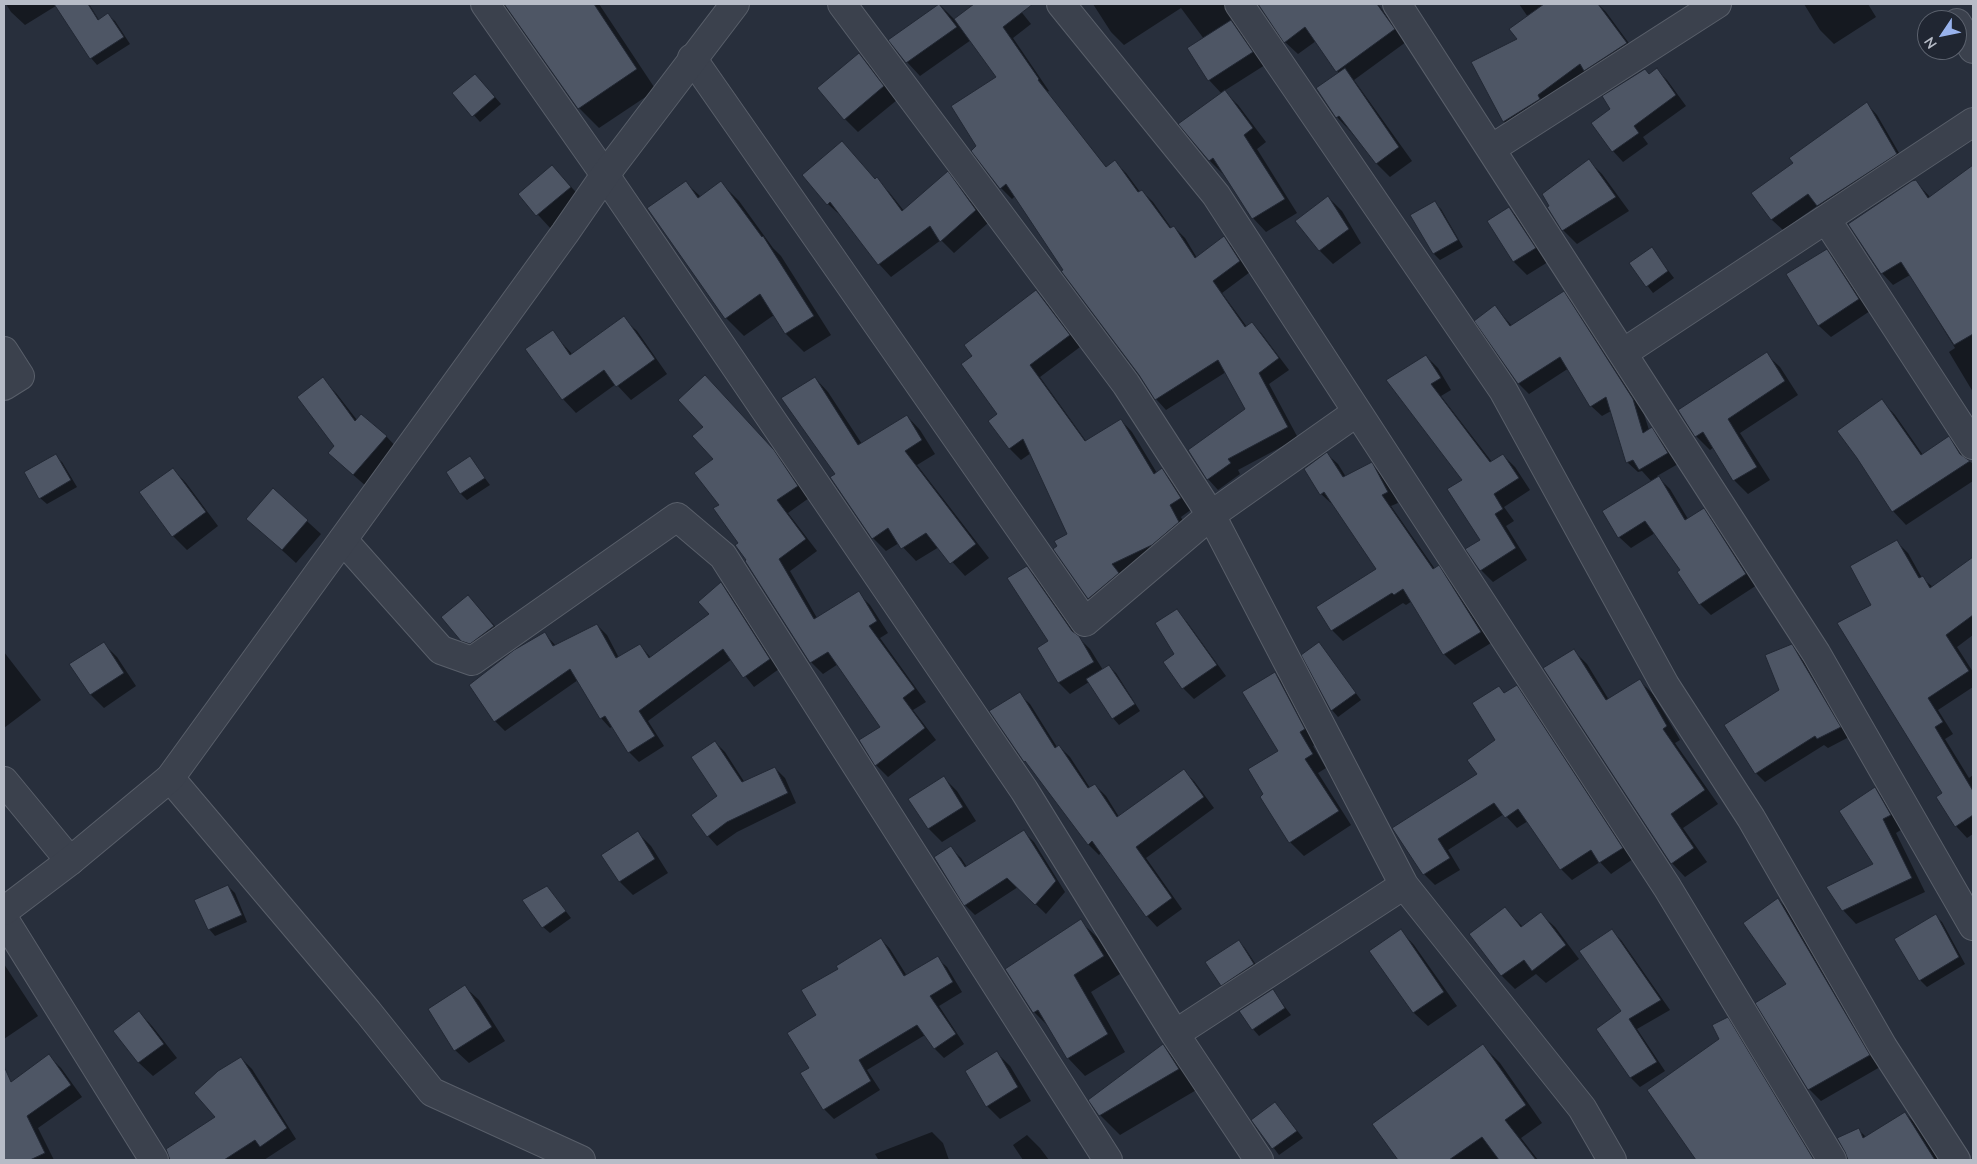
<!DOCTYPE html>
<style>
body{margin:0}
#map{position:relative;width:1977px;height:1164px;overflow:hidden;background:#282f3c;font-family:Mulish,sans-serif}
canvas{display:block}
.frame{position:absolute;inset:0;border:5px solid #b7bcc7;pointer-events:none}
.north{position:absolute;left:1917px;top:10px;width:50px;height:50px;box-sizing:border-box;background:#202632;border:1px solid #5c626e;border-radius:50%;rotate:236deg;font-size:14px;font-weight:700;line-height:20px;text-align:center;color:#b7bcc7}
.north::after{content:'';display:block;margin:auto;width:18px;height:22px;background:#98b2ec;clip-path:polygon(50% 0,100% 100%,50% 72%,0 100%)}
</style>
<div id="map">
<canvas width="1977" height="1164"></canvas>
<div class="frame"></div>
<div class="north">N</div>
</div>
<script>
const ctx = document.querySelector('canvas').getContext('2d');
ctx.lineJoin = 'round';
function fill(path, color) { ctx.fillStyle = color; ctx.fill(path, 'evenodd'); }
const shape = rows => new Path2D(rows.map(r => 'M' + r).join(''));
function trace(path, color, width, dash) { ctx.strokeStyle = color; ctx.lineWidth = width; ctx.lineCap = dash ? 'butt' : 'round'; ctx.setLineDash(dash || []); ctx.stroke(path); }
const shadow = shape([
 [6,4,59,4,25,25,11,12],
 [68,4,89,4,99,20,108,15,115,21,130,44,97,65,91,58,59,9],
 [503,4,542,4,544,6,548,4,599,4,656,90,599,128,579,108],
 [976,4,1015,4,1031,24,1013,38,1049,91,1047,92,1107,168,1115,162,1126,173,1140,192,1142,191,1153,202,1172,229,1174,227,1185,238,1197,258,1224,238,1235,249,1250,272,1222,293,1247,327,1252,323,1262,334,1289,370,1269,384,1298,438,1238,470,1240,474,1218,490,1208,479,1247,410,1226,372,1166,410,1156,399,1015,196,1012,199,1001,188,973,151,978,146,998,77,971,40,920,76,907,62,890,40,940,5,955,20],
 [1093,4,1242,4,1265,65,1224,91,1238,105,1266,142,1257,149,1297,213,1266,232,1253,218,1223,174,1210,161,1180,124,1222,94,1209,80,1204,39,1181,8,1124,45,1111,32],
 [1259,4,1378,4,1406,42,1354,80,1412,161,1390,177,1377,164,1350,131,1337,117,1339,73,1316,41,1298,54,1285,42],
 [1519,4,1598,4,1606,12,1639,57,1518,135,1504,122,1472,63,1519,39,1528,17],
 [1804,4,1868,4,1876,17,1834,44,1820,30],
 [859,55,873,68,897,100,858,132,845,119],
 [1657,70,1667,80,1686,106,1643,137,1648,144,1623,162,1613,151,1612,109],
 [482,82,501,104,480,122,454,93],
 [1867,104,1877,115,1906,165,1828,216,1817,206,1783,230,1772,220,1753,194,1795,163],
 [842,142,876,180,889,192,904,211,947,173,960,185,988,223,954,253,941,240,891,277,879,264,842,215,841,216,828,204,804,175],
 [1589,161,1602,174,1629,211,1577,244,1563,230],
 [552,166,584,201,551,229,519,194],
 [1973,167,1973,392,1949,352,1955,348,1910,275,1893,285,1882,273,1915,181,1930,197],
 [685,182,701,197,721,183,739,201,773,248,781,256,831,335,804,352,786,334,774,315,744,336,726,318],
 [1328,197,1342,211,1361,243,1333,264,1320,251],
 [1435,203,1441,209,1463,247,1440,260,1434,254,1412,216],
 [1509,209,1523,222,1548,262,1527,275,1514,262],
 [1651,248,1674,278,1653,293,1630,263],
 [1827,250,1839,262,1870,311,1831,337,1819,326],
 [1036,292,1047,303,1080,347,1040,377,1086,441,1121,420,1132,432,1157,473,1162,470,1173,481,1192,509,1181,517,1189,534,1100,609,1089,598,1069,534,1031,453,1021,460,1010,449,990,421,999,415,974,356],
 [1563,292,1574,303,1643,411,1649,430,1652,429,1662,439,1678,464,1657,476,1670,489,1688,519,1704,510,1715,521,1757,585,1711,615,1700,604,1682,570,1655,533,1631,548,1619,537,1652,482,1642,471,1638,472,1627,462,1611,411,1602,416,1591,406,1569,368,1529,394,1519,384,1495,307,1512,326],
 [623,318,637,331,667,374,631,400,616,384,576,413,563,399,527,350,552,332,573,355],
 [1766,354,1780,367,1798,395,1740,433,1770,480,1748,494,1734,480,1714,447,1710,450,1696,436],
 [1426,356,1438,368,1451,390,1441,396,1492,462,1503,455,1515,467,1530,490,1504,507,1514,521,1506,526,1527,560,1493,582,1481,570,1481,540,1464,480,1387,380],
 [815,378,828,392,862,444,907,416,920,430,935,454,917,465,989,558,965,576,939,547,916,561,899,543,886,551,873,538,836,474],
 [322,379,336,393,357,420,386,436,399,450,367,487,343,466,335,446],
 [716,389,785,464,809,498,788,513,817,551,790,571,817,618,858,593,870,605,888,633,880,638,926,702,913,710,936,740,888,777,876,765,882,728,838,664,823,674,811,662,748,560,720,505,715,459,704,427],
 [1882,401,1895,415,1923,455,1949,438,1962,452,1968,460,1973,464,1973,481,1906,525,1893,511],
 [1327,454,1338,464,1346,477,1371,464,1382,474,1398,503,1391,506,1435,569,1439,567,1449,577,1491,643,1455,665,1444,654,1412,601,1406,605,1403,603,1343,641,1332,630,1318,607,1377,570,1333,504,1332,504,1321,494],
 [55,456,62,462,77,487,47,504,40,498],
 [470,458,490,485,467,500,461,494,448,473],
 [173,469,186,483,218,526,187,550,173,536,141,493],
 [273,490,321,534,296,563,262,532],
 [1897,542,1908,553,1922,578,1933,587,1973,558,1973,635,1957,647,1973,672,1973,687,1938,710,1953,734,1945,739,1969,778,1973,775,1973,834,1967,838,1956,826,1872,605],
 [1026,567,1037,578,1080,639,1090,649,1103,670,1109,666,1116,673,1140,711,1119,725,1113,718,1089,682,1070,694,1059,683,1038,648,1049,642],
 [721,584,731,594,779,669,754,687,732,659,648,721,664,746,639,762,629,752,613,726,610,728,601,718,578,680,505,731,495,721,545,634,556,646,597,625,607,635,619,658,640,645,651,658,711,614],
 [468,596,481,610,507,640,476,654,462,640],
 [1176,611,1187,622,1226,676,1194,699,1183,688,1164,662,1176,654],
 [103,643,117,657,136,686,104,708,91,695,71,664],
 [1319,644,1361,700,1338,717,1332,710],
 [1791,645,1801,655,1849,737,1828,748,1824,745,1765,782,1756,773,1781,690],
 [1573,650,1587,664,1609,700,1640,681,1653,694,1680,740,1675,743,1718,804,1683,828,1707,862,1685,877,1672,863,1545,668],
 [4,652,41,700,4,728],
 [1275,674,1289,687,1318,743,1313,746,1326,768,1318,773,1351,825,1304,856,1290,842,1261,797,1265,795,1280,751],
 [1517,687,1528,698,1633,859,1611,874,1600,862,1572,880,1561,869,1528,821,1517,828,1504,814,1448,850,1460,870,1435,885,1424,874,1394,828,1479,774,1497,740,1505,694],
 [1019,694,1030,704,1057,747,1059,746,1070,757,1090,788,1095,785,1106,796,1119,817,1184,771,1194,781,1214,808,1146,858,1182,909,1157,927,1147,916,1101,853,1099,855,1089,845,1025,761,991,712],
 [715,742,725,752,745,783,775,768,785,778,796,803,737,832,717,846,708,836,718,797],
 [944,778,957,791,976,821,942,842,929,829,910,799],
 [1875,789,1889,803,1904,828,1896,833,1925,892,1856,924,1843,910,1875,865],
 [1024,832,1034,842,1065,892,1046,914,1018,887,975,915,965,905,951,848,961,858,967,867],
 [638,833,651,846,668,873,633,895,620,882,603,855],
 [228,886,235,893,247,922,215,936,209,929],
 [547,887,571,918,550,933,543,927],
 [1778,899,1789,911,1880,1067,1821,1101,1809,1089,1788,985],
 [1505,909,1523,927,1541,914,1555,927,1579,959,1546,983,1536,974,1515,989,1502,976,1470,935],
 [1936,916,1942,922,1965,964,1927,987,1920,980,1896,940],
 [1080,921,1098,938,1120,974,1091,992,1125,1052,1085,1076,1068,1058,1050,1028,1034,1012],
 [1401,931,1414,945,1457,1006,1428,1026,1414,1013,1371,952],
 [1612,931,1621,940,1670,1010,1637,1029,1665,1071,1640,1087,1631,1078,1598,1029,1623,1011],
 [881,939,890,949,907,976,937,958,947,967,962,992,939,1006,964,1044,944,1058,935,1049,925,1035,867,1070,880,1090,834,1119,824,1109,802,1073,810,1068,817,1015,839,969],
 [1239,941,1245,948,1260,971,1228,991,1221,985],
 [4,964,38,1016,4,1039],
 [465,987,479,1000,505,1041,469,1063,455,1050],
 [1273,991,1291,1015,1259,1036,1253,1029],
 [139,1012,152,1026,177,1058,153,1076,139,1063,115,1031],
 [1727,1019,1739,1031,1818,1160,1697,1160,1648,1090,1721,1040],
 [1163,1046,1183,1066,1198,1089,1120,1135,1100,1115],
 [1483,1046,1500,1063,1542,1123,1521,1138,1538,1160,1399,1160,1374,1124],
 [997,1053,1010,1066,1031,1101,1000,1119,987,1106],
 [49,1056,61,1068,82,1097,38,1128,54,1160,22,1160,4,1135,4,1088],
 [241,1058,252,1069,296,1139,264,1160,171,1160,217,1117],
 [1275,1103,1303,1138,1279,1155,1253,1120],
 [1905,1113,1917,1125,1938,1160,1849,1160,1859,1130,1866,1137],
 [932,1132,943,1143,949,1160,876,1160,878,1159,875,1154],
 [1027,1135,1040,1148,1049,1160,1023,1160,1013,1145]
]);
const building = shape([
 [54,4,88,4,98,20,108,13,124,37,90,59,54,4],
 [504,4,594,4,637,69,578,109,504,4],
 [939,4,957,27,906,63,888,40,939,4],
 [974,4,1033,4,1003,27,1039,79,1038,80,1106,167,1115,160,1138,192,1142,190,1170,228,1174,226,1195,258,1224,236,1240,261,1213,281,1245,327,1252,322,1279,358,1259,373,1288,427,1228,459,1231,463,1207,480,1188,450,1245,409,1218,360,1155,400,1139,375,1061,271,1063,270,1006,184,1000,189,971,151,976,146,951,106,996,77,954,19,974,4],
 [1258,4,1377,4,1395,29,1336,72,1305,27,1284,43,1258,4],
 [1544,4,1598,4,1627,43,1584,71,1580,64,1538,95,1540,99,1503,122,1471,62,1517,39,1509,29,1544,4],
 [1231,20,1253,52,1208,81,1187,48,1231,20],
 [859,53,884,86,844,120,817,88,859,53],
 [1345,68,1399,147,1376,164,1339,116,1336,118,1316,88,1345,68],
 [1657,68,1676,95,1634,126,1639,133,1612,152,1591,123,1610,109,1602,96,1645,69,1649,74,1657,68],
 [475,74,495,97,472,117,452,93,475,74],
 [1225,90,1253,128,1244,135,1285,199,1252,219,1213,158,1209,161,1178,124,1225,90],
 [1867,102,1897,154,1817,206,1808,194,1771,220,1751,193,1793,163,1789,158,1867,102],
 [842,141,875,179,877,177,902,211,948,171,976,210,940,242,930,226,878,265,830,202,827,205,802,175,842,141],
 [1589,159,1616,197,1562,231,1547,207,1549,206,1542,194,1589,159],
 [552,165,571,187,536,216,518,194,552,165],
 [1973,165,1973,334,1954,345,1901,262,1881,274,1848,224,1912,181,1916,180,1928,198,1973,165],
 [686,181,698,198,721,181,762,237,763,236,814,316,785,334,760,294,725,319,647,208,686,181],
 [1328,196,1349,229,1319,251,1295,221,1328,196],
 [1435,201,1458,240,1433,254,1410,215,1435,201],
 [1509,207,1536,248,1513,262,1487,221,1509,207],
 [1652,247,1668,271,1646,287,1629,263,1652,247],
 [1827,249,1859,299,1818,326,1786,274,1827,249],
 [1036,290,1070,335,1030,365,1085,441,1121,419,1154,474,1162,468,1181,498,1170,505,1179,522,1152,545,1112,564,1119,573,1088,599,1053,549,1057,546,1054,541,1067,534,1023,439,1009,449,988,421,997,414,961,364,972,356,964,345,1036,290],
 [1564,291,1633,399,1643,433,1652,427,1668,453,1639,470,1633,460,1626,463,1606,397,1590,407,1560,357,1518,384,1474,321,1495,305,1510,326,1564,291],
 [624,316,655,359,616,387,604,370,562,400,525,349,553,330,570,355,624,316],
 [1767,352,1785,381,1728,419,1757,467,1733,481,1703,432,1695,437,1678,410,1767,352],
 [1426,355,1441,378,1431,384,1490,462,1503,454,1519,478,1494,494,1503,509,1495,514,1516,548,1480,571,1465,549,1480,540,1447,489,1462,480,1386,380,1426,355],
 [705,375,774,450,798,486,777,500,806,539,779,559,814,619,859,591,877,621,869,626,915,689,903,698,925,728,875,766,859,740,880,727,828,652,810,663,745,561,746,560,735,545,738,543,713,508,719,505,694,473,713,459,692,436,703,427,678,400,705,375],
 [323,377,355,421,361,414,387,436,353,475,328,453,334,446,297,397,323,377],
 [815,377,858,445,907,415,922,440,905,451,976,544,950,564,926,533,901,549,888,528,872,539,830,477,835,474,781,398,815,377],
 [1882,399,1921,455,1949,436,1960,454,1970,461,1892,512,1857,458,1837,431,1882,399],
 [1327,452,1343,477,1372,462,1388,492,1382,495,1433,569,1439,565,1481,632,1443,655,1403,589,1394,595,1392,593,1331,631,1316,607,1376,569,1324,492,1320,495,1304,469,1327,452],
 [56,454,71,480,39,499,24,472,56,454],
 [470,456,485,478,460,494,446,472,470,456],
 [173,468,206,512,172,537,139,492,173,468],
 [1659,476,1685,520,1704,508,1746,574,1699,605,1677,572,1680,570,1645,521,1618,538,1602,511,1659,476],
 [273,488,308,520,282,550,246,519,273,488],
 [1897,540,1919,578,1923,576,1930,588,1973,557,1973,615,1946,635,1969,671,1928,698,1943,722,1935,727,1973,791,1973,815,1955,827,1936,797,1942,793,1837,623,1871,605,1850,566,1897,540],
 [1027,566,1072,631,1079,636,1094,662,1058,683,1037,648,1048,641,1007,578,1027,566],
 [721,582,770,659,743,678,723,649,639,711,655,736,628,753,605,716,600,719,570,669,494,722,469,685,514,650,545,632,553,646,597,624,616,658,640,644,649,658,709,614,698,602,721,582],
 [468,595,494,626,470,644,461,641,441,617,468,595],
 [1177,609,1217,665,1182,689,1163,662,1174,654,1155,623,1177,609],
 [104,642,124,673,90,695,69,664,104,642],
 [1319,642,1356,693,1331,711,1301,655,1319,642],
 [1792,644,1841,727,1817,739,1815,736,1755,774,1724,725,1779,690,1765,655,1792,644],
 [1574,649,1606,700,1640,679,1667,726,1663,729,1705,790,1671,814,1694,848,1671,864,1543,668,1574,649],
 [1109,665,1135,704,1112,719,1086,679,1109,665],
 [1275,672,1305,729,1300,732,1313,754,1305,759,1339,811,1289,843,1260,797,1263,794,1248,769,1278,751,1242,692,1275,672],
 [1517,685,1623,848,1599,863,1591,850,1560,870,1518,809,1505,818,1494,803,1438,839,1450,858,1423,875,1392,828,1477,774,1467,760,1495,740,1472,703,1499,686,1504,693,1517,685],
 [1020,692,1055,748,1059,745,1088,788,1095,784,1117,817,1184,769,1204,797,1136,847,1172,898,1146,917,1092,841,1088,845,1025,761,1024,762,989,711,1020,692],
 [715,741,742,782,775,767,788,793,727,822,707,837,691,815,717,796,691,757,715,741],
 [944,776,963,807,928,829,908,799,944,776],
 [1875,787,1891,815,1883,819,1912,878,1842,911,1826,887,1873,864,1839,811,1875,787],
 [1024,830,1056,881,1035,905,1007,878,964,906,934,857,951,846,965,867,1024,830],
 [638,831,655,859,619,882,601,855,638,831],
 [228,885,242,915,208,930,194,900,228,885],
 [547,886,566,911,542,928,522,900,547,886],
 [1778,898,1870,1055,1808,1090,1755,1003,1786,984,1743,923,1778,898],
 [1505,907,1521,927,1541,912,1566,945,1532,971,1524,960,1501,976,1469,934,1505,907],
 [1936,914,1959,957,1919,981,1894,939,1936,914],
 [1081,919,1104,956,1074,975,1108,1034,1067,1059,1038,1010,1033,1013,1005,969,1081,919],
 [1401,929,1444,992,1413,1013,1369,951,1401,929],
 [1612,929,1661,1000,1629,1019,1657,1062,1630,1078,1596,1029,1621,1011,1579,951,1612,929],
 [881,938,904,976,938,956,953,982,930,996,956,1034,934,1049,917,1025,859,1060,871,1081,823,1110,800,1073,809,1068,787,1033,816,1015,801,990,838,969,836,966,881,938],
 [1239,940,1254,964,1221,986,1205,962,1239,940],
 [465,985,492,1027,454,1051,428,1009,465,985],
 [1273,989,1285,1008,1252,1030,1239,1011,1273,989],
 [139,1011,164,1044,138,1063,113,1031,139,1011],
 [1728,1017,1814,1160,1696,1160,1647,1090,1719,1039,1712,1025,1728,1017],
 [1163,1044,1179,1069,1099,1116,1088,1100,1163,1044],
 [1483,1044,1526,1105,1505,1120,1536,1160,1499,1160,1482,1137,1449,1160,1398,1160,1372,1124,1483,1044],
 [997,1051,1018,1087,986,1107,965,1071,997,1051],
 [49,1054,71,1085,27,1116,45,1153,30,1160,4,1160,4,1066,11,1082,49,1054],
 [241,1057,287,1128,260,1147,255,1140,224,1160,170,1160,166,1149,215,1117,194,1093,218,1071,241,1057],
 [1275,1102,1297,1131,1272,1149,1251,1120,1275,1102],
 [1905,1112,1935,1160,1848,1160,1845,1152,1837,1138,1859,1128,1863,1138,1905,1112]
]);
const minor = shape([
 [485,4,605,175,1024,790,1175,1034,1259,1160],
 [842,4,1126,384,1211,515,1404,885],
 [1061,4,1216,195,1667,887,1832,1160],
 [1239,4,1503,390,1665,685,1751,818,1883,1047,1956,1160],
 [1397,4,1816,653,1973,926],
 [1957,23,1973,49],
 [692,58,1085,622,1211,515,1357,412],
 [1491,149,1717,4],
 [1826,219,1973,445],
 [4,351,20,376,4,386],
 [1623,353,1973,122],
 [343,540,441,650,472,661,677,517,723,556,1108,1160],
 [170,778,368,1012,432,1092,581,1160],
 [4,781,70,861],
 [4,919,154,1160],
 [1175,1034,1404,885,1582,1108,1612,1160]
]);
const tertiary = shape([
 [4,911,70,861,170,778,565,233,605,175,735,4]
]);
fill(shadow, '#0007');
fill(building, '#4e5665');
trace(building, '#222834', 1);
trace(minor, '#595f6a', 30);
trace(tertiary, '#595f6a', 30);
trace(minor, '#3b414d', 28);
trace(tertiary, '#3b414d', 28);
</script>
